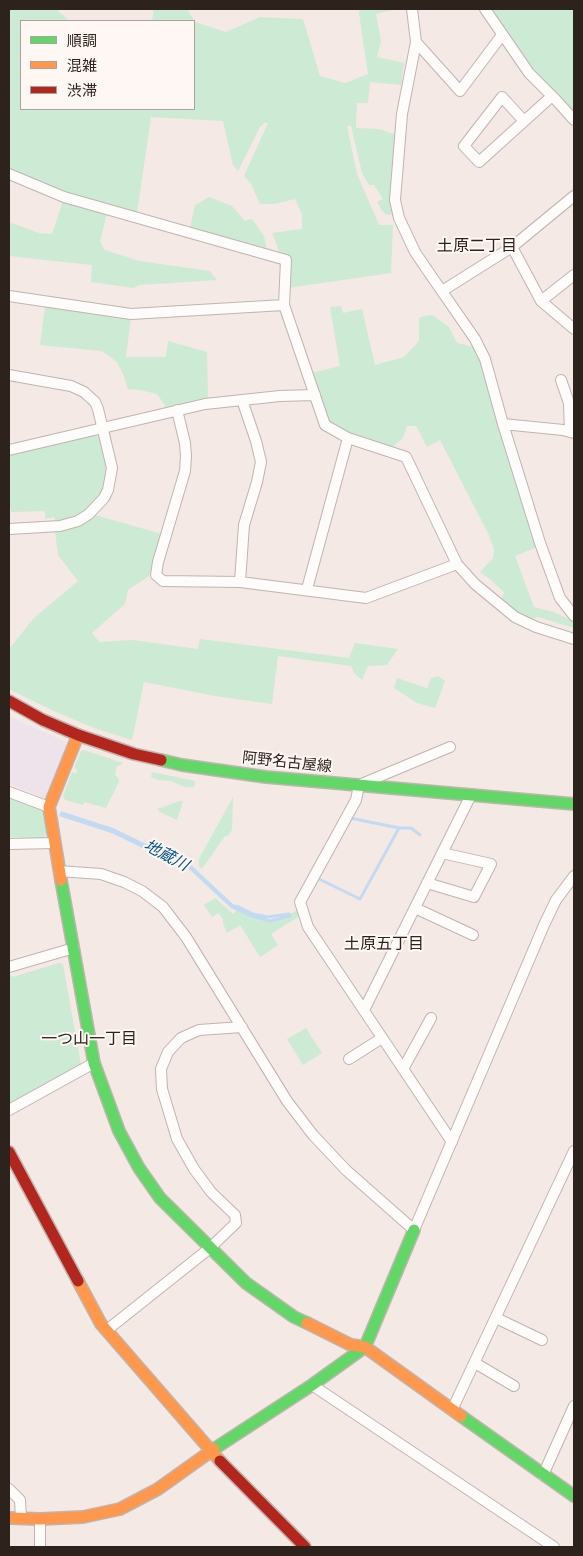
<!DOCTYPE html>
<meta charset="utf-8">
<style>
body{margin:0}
#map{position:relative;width:583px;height:1556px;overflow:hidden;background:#f4e9e4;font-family:"Varela Round","Noto Sans JP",sans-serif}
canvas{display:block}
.frame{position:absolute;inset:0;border:10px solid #2e221d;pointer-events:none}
.legend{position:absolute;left:20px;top:20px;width:175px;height:90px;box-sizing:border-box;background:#fef7f4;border:1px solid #aba29e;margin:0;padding:6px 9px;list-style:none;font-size:15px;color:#2e221d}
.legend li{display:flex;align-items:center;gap:10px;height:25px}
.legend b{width:25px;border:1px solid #aba29e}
</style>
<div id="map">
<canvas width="583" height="1556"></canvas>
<div class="frame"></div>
<ul class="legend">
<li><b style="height:6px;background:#63d668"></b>順調</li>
<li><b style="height:6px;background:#ff974d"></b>混雑</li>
<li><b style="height:6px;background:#b3261e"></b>渋滞</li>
</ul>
</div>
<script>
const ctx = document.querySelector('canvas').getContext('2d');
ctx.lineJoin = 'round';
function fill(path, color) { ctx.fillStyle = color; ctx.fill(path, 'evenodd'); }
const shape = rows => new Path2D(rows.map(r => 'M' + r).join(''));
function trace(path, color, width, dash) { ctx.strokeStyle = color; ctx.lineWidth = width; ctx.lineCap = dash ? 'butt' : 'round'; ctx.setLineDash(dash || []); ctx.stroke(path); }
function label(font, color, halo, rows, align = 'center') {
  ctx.font = font + ' "Varela Round","Noto Sans JP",sans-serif'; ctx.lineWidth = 4; ctx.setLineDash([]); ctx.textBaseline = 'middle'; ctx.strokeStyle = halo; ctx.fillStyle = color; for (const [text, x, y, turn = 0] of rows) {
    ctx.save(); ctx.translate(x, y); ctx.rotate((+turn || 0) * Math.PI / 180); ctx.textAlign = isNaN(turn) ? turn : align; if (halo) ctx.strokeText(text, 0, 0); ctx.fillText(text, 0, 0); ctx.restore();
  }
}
const commercial = shape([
 [9,716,65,742,67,746,47,796,43,798,9,783]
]);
const green = shape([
 [9,9,56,9,70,21,21,21,21,109,194,109,194,21,152,21,154,9,187,9,195,22,226,32,260,17,303,19,320,76,345,83,368,74,359,13,360,9,397,9,376,14,381,41,377,57,404,63,401,85,370,82,368,103,357,103,356,125,356,128,379,129,397,135,390,194,393,212,391,215,387,215,383,212,377,202,383,199,374,185,369,185,362,173,351,126,347,126,357,174,379,225,393,225,391,273,288,288,290,256,279,253,277,245,272,233,302,229,302,215,295,199,274,204,260,204,251,184,244,176,268,123,264,123,260,127,238,171,233,165,223,121,151,117,137,213,65,192,9,169],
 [492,9,574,9,574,112,535,71],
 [209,197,232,206,245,221,250,219,253,220,264,236,267,250,190,228,195,205],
 [63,201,107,213,100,242,105,250,139,261,210,271,217,280,139,285,134,288,91,282,92,265,9,256,9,222,39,233,52,234],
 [341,306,343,313,362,309,375,365,404,357,419,341,419,318,425,316,432,315,449,327,457,343,474,347,480,360,507,456,537,547,515,556,534,607,554,612,574,622,574,628,538,617,529,620,518,614,501,601,504,592,490,579,480,572,493,558,494,549,488,533,440,440,427,447,416,426,407,426,403,438,391,448,350,435,327,422,311,373,340,366,330,307],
 [45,307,131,317,126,357,166,357,168,341,207,352,208,399,166,407,157,394,140,390,128,389,123,374,117,362,109,356,101,351,40,345],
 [96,435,102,440,107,467,106,478,104,487,98,498,84,514,70,519,58,521,55,521,54,517,45,519,45,511,11,512,11,508,9,508,9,455],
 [95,515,162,534,149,576,128,590,125,604,92,633,99,642,132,640,198,649,200,639,349,658,355,643,398,649,387,665,368,666,362,680,354,673,351,666,278,656,272,704,215,696,144,682,132,740,94,728,56,712,9,689,9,649,34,618,78,581,58,555,55,532,67,530,84,524],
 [438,676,445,681,435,708,417,703,394,688,397,678,427,688,431,678],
 [84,750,123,763,121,765,117,766,115,775,119,779,119,782,106,808,84,802,83,805,65,800,63,796,72,772,76,774,77,769,74,768,81,751],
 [152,772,195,781,194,787,185,787,171,781,158,780,151,777],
 [9,796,44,811,47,833,43,838,9,837],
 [233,797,232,830,228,836,225,836,202,869,199,866,199,859],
 [180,801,183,801,177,820,160,812,157,809],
 [215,898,233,914,238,909,252,916,270,921,289,916,289,914,299,910,301,915,271,934,278,945,260,957,240,925,227,933,223,923,223,919,218,913,212,917,204,905],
 [59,963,63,964,81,1065,9,1104,9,975,13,977],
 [306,1028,322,1053,303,1065,287,1039]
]);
const stream = shape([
 [62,813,114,830,186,865,189,865,233,906,239,907,253,914,268,917,289,914,290,916,270,921,252,916,232,907,189,867,186,868,113,832,61,815,62,813],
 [350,818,399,828],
 [317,878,360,899,399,828,411,828,420,835]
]);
const street = shape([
 [412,9,416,42,402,114,395,200,399,218,415,252,432,277,475,339,485,359,503,424],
 [485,9,529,73,556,100,574,120],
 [416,42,460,91,502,35],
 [524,121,502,97,464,146,479,162,552,96],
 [9,174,64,197,286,260,284,305,325,425,348,438,406,457,457,564,475,584,515,617,536,627,574,639],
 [512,247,541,301,574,329],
 [442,291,512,247,574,196],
 [9,296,131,314,284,305],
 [541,301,574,275],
 [9,375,71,386,84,392,95,402,98,409,112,468,108,490,104,498,89,514,78,521,60,526,9,529],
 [561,380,569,403,570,432],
 [177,410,185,443,186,456,185,471,158,562,156,575,163,581,240,582,366,598,457,564],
 [574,433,563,430,503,424,540,543,560,598,574,616],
 [9,450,205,404,280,396,315,395],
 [240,582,244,525,257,482,261,462,256,441,242,400],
 [307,589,348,438],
 [450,747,359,785,356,800,300,902,308,927,452,1142],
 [9,792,49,807],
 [9,844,54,843],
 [59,871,101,874,124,882,142,891,163,907,186,937,287,1101,313,1135,346,1170,414,1230,544,925,556,900,574,876],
 [427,883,474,897,491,864,442,853],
 [415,908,473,935],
 [9,967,74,948],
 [364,1010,471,795],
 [349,1059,382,1038],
 [403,1069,431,1018],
 [9,1110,94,1063],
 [496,1318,542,1340],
 [107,1330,210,1248,236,1223,235,1215,211,1192,194,1169,177,1139,162,1089,161,1069,168,1052,181,1038,199,1030,242,1027],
 [475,1363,514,1386],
 [312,1385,554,1547],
 [452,1410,574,1151],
 [543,1475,574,1406],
 [9,1489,20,1500,21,1518],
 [40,1547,40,1519]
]);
const fast = shape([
 [161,760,182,765,266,777,574,804],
 [61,880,94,1063,119,1131,139,1168,160,1198,246,1283,294,1317,307,1323],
 [461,1416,574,1496],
 [214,1449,312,1385,365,1347,414,1230]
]);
const slow = shape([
 [61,880,49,807,78,735],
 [78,1281,101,1324,220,1461],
 [307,1323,351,1345,365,1347,461,1416],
 [9,1518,40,1519,83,1517,120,1509,158,1489,214,1449]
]);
const jam = shape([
 [9,701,43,720,78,735,134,754,161,760],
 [9,1152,78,1281],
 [220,1461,305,1547]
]);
const streetNames = [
 ["阿野名古屋線",287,763,6]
];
const neighbourhoodNames = [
 ["土原二丁目",477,247],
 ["土原五丁目",384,945],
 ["一つ山一丁目",89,1040]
];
const waterNames = [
 ["地蔵川",166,856,28]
];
fill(commercial, '#eee2eb');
fill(green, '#cdead5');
trace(stream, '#c2dbf3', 3);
trace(street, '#bfb4af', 12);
trace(fast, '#bfb4af', 14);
trace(slow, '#bfb4af', 14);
trace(jam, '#bfb4af', 14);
trace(street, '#fdfcfb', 10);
trace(fast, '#63d668', 11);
trace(slow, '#ff974d', 11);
trace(jam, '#b3261e', 11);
label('15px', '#2e221d', '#fef7f4', streetNames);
label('16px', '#2e221d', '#fef7f4', neighbourhoodNames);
label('italic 16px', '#00558a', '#fef7f4', waterNames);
</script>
